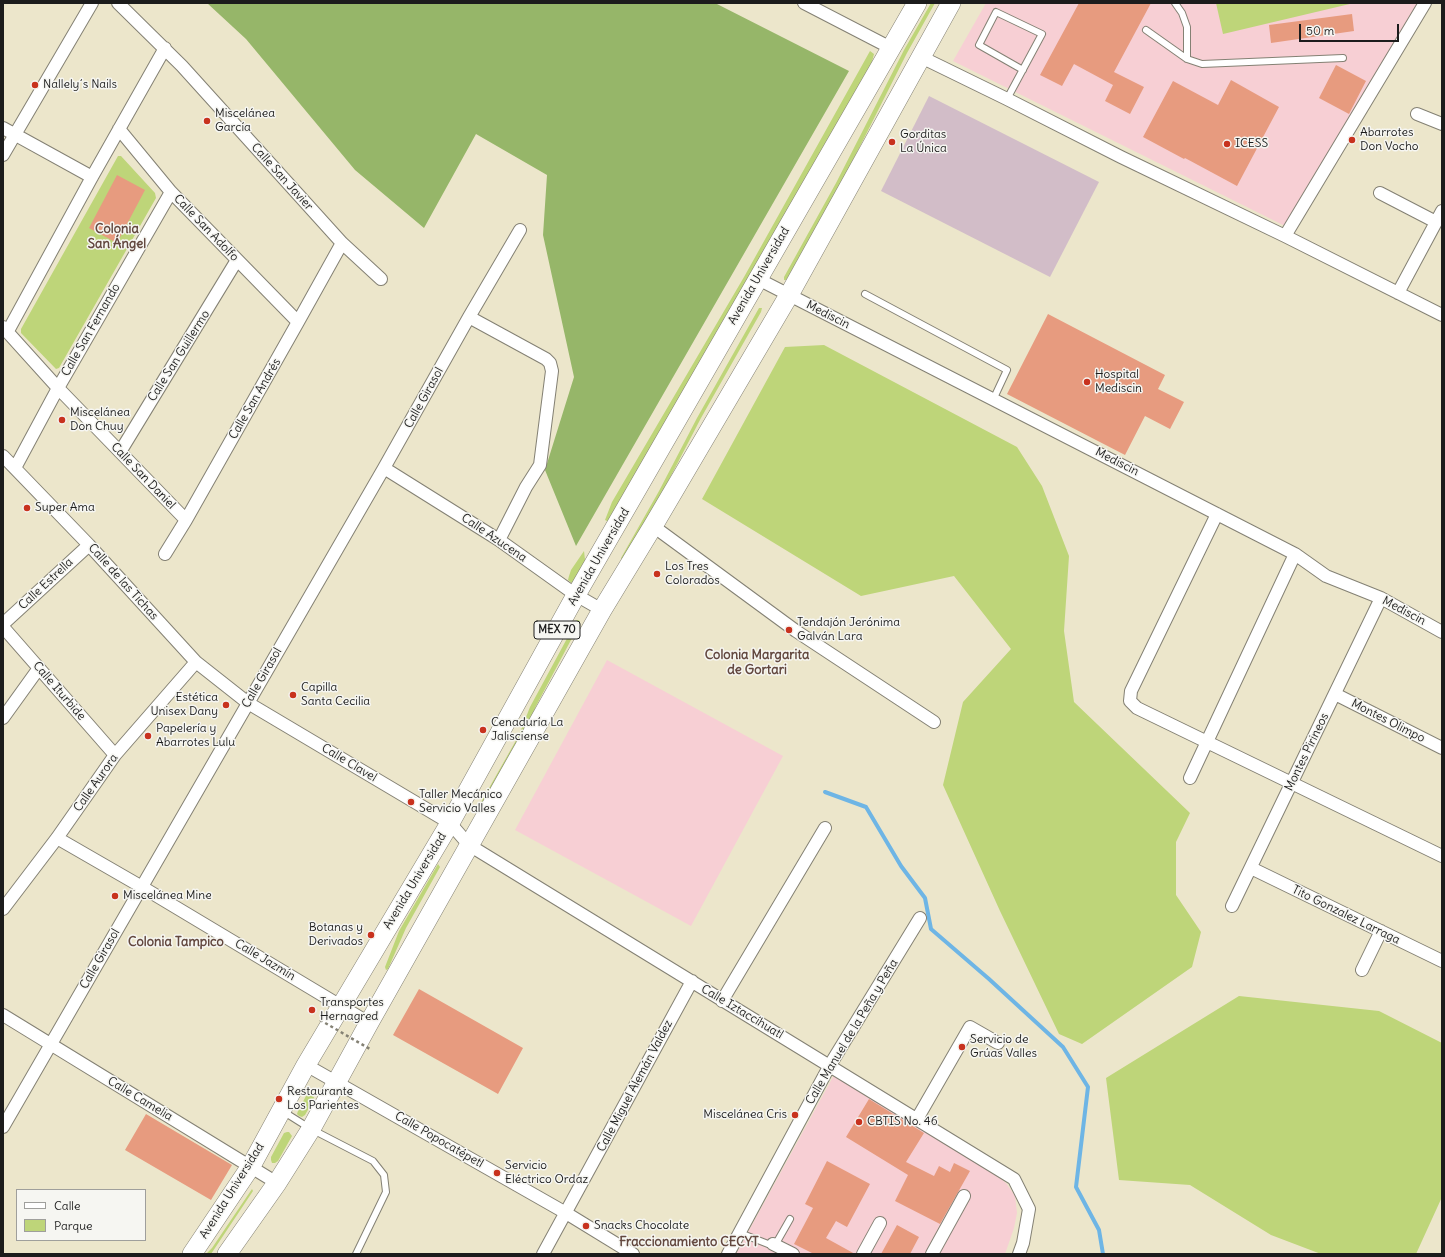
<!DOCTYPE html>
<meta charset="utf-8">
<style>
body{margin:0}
#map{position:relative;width:1445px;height:1257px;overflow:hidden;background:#ece6cb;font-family:Delius,sans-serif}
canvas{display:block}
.frame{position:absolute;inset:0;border:4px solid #1c1c1c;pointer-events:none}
.legend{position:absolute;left:16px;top:1189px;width:130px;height:52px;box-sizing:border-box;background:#f6f6f2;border:1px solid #9f9f9c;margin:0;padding:5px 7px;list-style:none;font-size:12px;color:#1c1c1c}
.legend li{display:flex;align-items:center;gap:8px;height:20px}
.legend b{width:20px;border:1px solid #9f9f9c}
.scale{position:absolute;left:1299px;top:24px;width:100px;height:18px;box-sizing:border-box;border:2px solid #1c1c1c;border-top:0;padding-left:5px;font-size:12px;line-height:14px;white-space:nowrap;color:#1c1c1c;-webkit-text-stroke:3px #f6f6f2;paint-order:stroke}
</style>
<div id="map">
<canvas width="1445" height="1257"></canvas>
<div class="frame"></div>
<ul class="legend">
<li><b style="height:5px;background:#fff"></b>Calle</li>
<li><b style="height:11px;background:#bed579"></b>Parque</li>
</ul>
<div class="scale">50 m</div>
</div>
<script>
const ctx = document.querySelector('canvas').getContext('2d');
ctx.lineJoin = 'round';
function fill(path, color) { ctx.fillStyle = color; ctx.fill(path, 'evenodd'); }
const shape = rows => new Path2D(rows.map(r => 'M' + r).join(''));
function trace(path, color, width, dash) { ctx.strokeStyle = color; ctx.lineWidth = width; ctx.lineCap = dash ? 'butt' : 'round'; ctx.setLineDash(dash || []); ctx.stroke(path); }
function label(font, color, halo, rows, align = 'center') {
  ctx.font = font + ' Delius,sans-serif'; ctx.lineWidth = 3; ctx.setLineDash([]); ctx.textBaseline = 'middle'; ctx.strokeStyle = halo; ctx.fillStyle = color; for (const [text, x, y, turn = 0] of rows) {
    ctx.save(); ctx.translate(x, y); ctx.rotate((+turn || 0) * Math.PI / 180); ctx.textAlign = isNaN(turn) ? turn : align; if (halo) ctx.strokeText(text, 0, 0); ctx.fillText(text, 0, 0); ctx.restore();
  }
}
const built = shape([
 [986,3,1418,3,1285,226,953,61],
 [607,660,783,756,691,926,515,830],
 [834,1075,987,1168,1006,1183,1015,1196,1017,1213,1014,1228,1005,1254,736,1254]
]);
const industrial = shape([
 [929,96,1099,182,1050,277,881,191]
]);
const green = shape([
 [931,3,935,3,907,53,847,172,788,277,786,280,784,280,784,277,836,183,904,50],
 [1216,3,1354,3,1223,34],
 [870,51,874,54,872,62,609,522,605,520,612,502,744,277],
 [118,156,121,156,155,193,156,198,59,368,56,369,21,333,21,329],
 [759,308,762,308,761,312,701,418,662,493,622,560,621,558,659,491,697,418],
 [824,345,1017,447,1042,486,1069,556,1064,631,1074,702,1190,813,1176,842,1176,895,1201,932,1192,967,1082,1044,1059,1034,1000,911,943,785,963,702,1011,649,954,576,861,596,702,499,785,347],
 [584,551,586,568,573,584,568,580,569,576,571,570],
 [577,620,579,620,580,623,536,706,524,737,479,812,478,809,480,804,519,735,530,707],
 [438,864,440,867,406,928,388,969,386,970,385,967,399,931],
 [1239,996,1379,1011,1442,1043,1442,1197,1416,1254,1321,1254,1271,1235,1190,1185,1119,1180,1106,1078],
 [309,1094,314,1097,313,1101,305,1115,302,1117,299,1116,297,1114,298,1111,306,1096],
 [287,1132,289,1132,292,1136,278,1161,275,1163,272,1163,271,1160,271,1157,284,1133],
 [252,1189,253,1191,211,1254,206,1254,212,1248]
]);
const forest = shape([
 [207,3,715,3,849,71,576,546,545,470,574,377,543,235,547,175,476,134,424,228,355,170,246,39]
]);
const stream = shape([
 [825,792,866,807,901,866,925,898,931,929,989,979,1063,1047,1088,1087,1076,1187,1099,1230,1103,1254]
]);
const building = shape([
 [1079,3,1151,3,1114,72,1144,87,1130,114,1105,101,1113,85,1074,64,1062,86,1040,75],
 [1352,14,1354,31,1271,43,1269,25],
 [1336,65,1366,81,1349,114,1319,98],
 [1231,80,1279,107,1237,186,1185,158,1184,159,1143,137,1173,81,1218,105],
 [117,175,145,190,117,243,89,228],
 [1048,314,1165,375,1158,389,1184,402,1170,429,1145,416,1125,455,1007,394],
 [419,989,523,1048,498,1094,393,1035],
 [869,1099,924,1133,906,1162,934,1176,939,1166,950,1172,954,1163,970,1171,940,1224,895,1201,908,1175,846,1137],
 [146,1114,232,1165,211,1200,125,1150],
 [827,1161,870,1184,847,1227,836,1221,826,1238,855,1254,814,1254,794,1244,813,1208,805,1204],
 [897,1225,919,1237,910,1254,881,1254]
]);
const lane = shape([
 [1175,3,1182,13,1187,27,1187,59],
 [1146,30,1187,59,1202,64,1343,58],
 [1007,99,1042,34,996,12,979,45,1023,70],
 [865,294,1007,370,993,400],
 [284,1112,311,1129,373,1161,384,1175,386,1192,356,1254],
 [740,1233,768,1244,773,1244,778,1240,790,1219]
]);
const street = shape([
 [118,3,182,66,342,243,381,279],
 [804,3,891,48],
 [921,57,1007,99,1121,157,1285,236,1442,315],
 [1417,114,1442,124],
 [3,128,92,177],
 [119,129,171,192,298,322],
 [3,155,92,3],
 [1380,193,1436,222],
 [1285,236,1425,3],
 [758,279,1295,554,1326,576,1381,598,1442,632],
 [1398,293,1442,211],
 [469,317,546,359,550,363,552,371,540,465,526,487,499,540],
 [3,327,58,388,186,520],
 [8,331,92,177,165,48],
 [120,452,237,260],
 [3,456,89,545,196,662,248,703,450,823,469,845,1014,1179,1029,1209,1023,1243,1019,1254],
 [15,468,58,388,171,192],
 [384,468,499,540,576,595,602,610],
 [1217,514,1131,691,1130,701,1137,708,1442,856],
 [653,526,796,631,934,722],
 [165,554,186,520,298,322,342,243],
 [3,624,89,545],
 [3,627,115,755],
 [1335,694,1442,748],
 [3,718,39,668],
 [1190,778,1295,554],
 [57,838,142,887,369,1023],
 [1251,868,1442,961],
 [1232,906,1381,598],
 [3,909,57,838,115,755,196,662],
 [1362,970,1381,931],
 [722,1001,825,828],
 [3,1015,277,1183],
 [306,1065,566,1213,633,1254],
 [917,1119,970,1027,998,1043],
 [3,1127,384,468,469,317,520,230],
 [773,1244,793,1254],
 [543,1254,692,981],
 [728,1254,830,1065,920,918],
 [863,1254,880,1223],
 [932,1254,964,1196]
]);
const primary = shape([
 [192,1254,251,1166,306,1065,450,823,576,595,917,3],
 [227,1254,277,1183,311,1129,369,1023,602,610,653,526,789,295,951,3]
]);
const pathBridge = shape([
 [320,1020,370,1049]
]);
const markers = [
 [35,85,4,"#c8321e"],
 [207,121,4,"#c8321e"],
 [1352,140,4,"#c8321e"],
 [892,142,4,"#c8321e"],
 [1227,144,4,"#c8321e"],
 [1087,382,4,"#c8321e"],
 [62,420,4,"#c8321e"],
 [27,508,4,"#c8321e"],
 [657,574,4,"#c8321e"],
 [789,630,4,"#c8321e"],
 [293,695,4,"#c8321e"],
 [226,705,4,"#c8321e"],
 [483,730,4,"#c8321e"],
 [148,736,4,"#c8321e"],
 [411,802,4,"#c8321e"],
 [115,896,4,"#c8321e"],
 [371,935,4,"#c8321e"],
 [312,1010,4,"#c8321e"],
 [962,1047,4,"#c8321e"],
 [279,1099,4,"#c8321e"],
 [795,1115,4,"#c8321e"],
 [859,1122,4,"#c8321e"],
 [497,1173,4,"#c8321e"],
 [586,1226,4,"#c8321e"]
];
const shields = [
 [557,630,46]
];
const shieldNames = [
 ["MEX 70",557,630]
];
const poiNames = [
 ["Nallely´s Nails",43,85],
 ["Miscelánea",215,114],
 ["García",215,128],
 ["Abarrotes",1360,133],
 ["Don Vocho",1360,147],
 ["Gorditas",900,135],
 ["La Única",900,149],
 ["ICESS",1235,144],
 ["Hospital",1095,375],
 ["Mediscin",1095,389],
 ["Miscelánea",70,413],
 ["Don Chuy",70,427],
 ["Super Ama",35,508],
 ["Los Tres",665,567],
 ["Colorados",665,581],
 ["Tendajón Jerónima",797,623],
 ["Galván Lara",797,637],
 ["Capilla",301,688],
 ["Santa Cecilia",301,702],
 ["Estética",218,698,"right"],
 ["Unisex Dany",218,712,"right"],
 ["Cenaduría La",491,723],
 ["Jalisciense",491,737],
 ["Papelería y",156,729],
 ["Abarrotes Lulu",156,743],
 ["Taller Mecánico",419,795],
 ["Servicio Valles",419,809],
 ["Miscelánea Mine",123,896],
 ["Botanas y",363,928,"right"],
 ["Derivados",363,942,"right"],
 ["Transportes",320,1003],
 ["Hernagred",320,1017],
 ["Servicio de",970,1040],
 ["Grúas Valles",970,1054],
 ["Restaurante",287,1092],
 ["Los Parientes",287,1106],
 ["Miscelánea Cris",787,1115,"right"],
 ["CBTIS No. 46",867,1122],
 ["Servicio",505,1166],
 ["Eléctrico Ordaz",505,1180],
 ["Snacks Chocolate",594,1226]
];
const streetNames = [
 ["Calle San Javier",282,177,48],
 ["Calle San Adolfo",206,228,46],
 ["Avenida Universidad",759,276,-60],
 ["Mediscin",828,315,27],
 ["Calle San Fernando",91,330,-60],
 ["Calle San Guillermo",179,356,-58],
 ["Calle Girasol",424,398,-61],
 ["Calle San Andrés",255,399,-60],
 ["Mediscin",1117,462,27],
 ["Calle San Daniel",143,476,46],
 ["Calle Azucena",494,538,34],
 ["Avenida Universidad",599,557,-60],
 ["Calle de las Tichas",123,582,48],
 ["Calle Estrella",46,584,-43],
 ["Mediscin",1404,611,28],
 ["Calle Girasol",262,678,-60],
 ["Calle Iturbide",59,691,49],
 ["Montes Olimpo",1388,721,27],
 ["Montes Pirineos",1307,752,-64],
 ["Calle Clavel",349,763,31],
 ["Calle Aurora",96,783,-55],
 ["Avenida Universidad",415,881,-59],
 ["Tito Gonzalez Larraga",1346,915,26],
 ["Calle Girasol",100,959,-60],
 ["Calle Jazmín",265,960,31],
 ["Calle Iztaccíhuatl",742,1012,31],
 ["Calle Manuel de la Peña y Peña",852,1032,-59],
 ["Calle Miguel Alemán Valdez",635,1086,-62],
 ["Calle Camelia",140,1099,31],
 ["Calle Popocatépetl",439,1140,30],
 ["Avenida Universidad",232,1191,-58]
];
const neighbourhoodNames = [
 ["Colonia",117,229],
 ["San Ángel",117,244],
 ["Colonia Margarita",757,655],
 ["de Gortari",757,670],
 ["Colonia Tampico",176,942],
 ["Fraccionamiento CECYT",689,1242]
];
fill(built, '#f7cfd4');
fill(industrial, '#d2bdc8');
fill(green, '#bed579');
fill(forest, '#96b669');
trace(stream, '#6eb5e5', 4);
fill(building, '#e79b7f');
trace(lane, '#848174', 8);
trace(street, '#848174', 14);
trace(primary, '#848174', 20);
trace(lane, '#fff', 6);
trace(street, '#fff', 12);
trace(primary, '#fff', 19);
trace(pathBridge, '#848174', 2.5, [3, 3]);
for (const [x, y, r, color] of markers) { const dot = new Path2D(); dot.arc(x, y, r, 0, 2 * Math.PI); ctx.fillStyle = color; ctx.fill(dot); trace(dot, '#f6f6f2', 1.5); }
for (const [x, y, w] of shields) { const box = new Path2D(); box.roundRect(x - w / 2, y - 9, w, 18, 3); ctx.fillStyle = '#f6f6f2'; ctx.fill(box); trace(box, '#1c1c1c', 1); }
label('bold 11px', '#1c1c1c', null, shieldNames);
label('12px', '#1c1c1c', '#f6f6f2', poiNames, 'left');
label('12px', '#1c1c1c', '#f6f6f2', streetNames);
label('bold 13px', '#63483f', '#f6f6f2', neighbourhoodNames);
</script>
